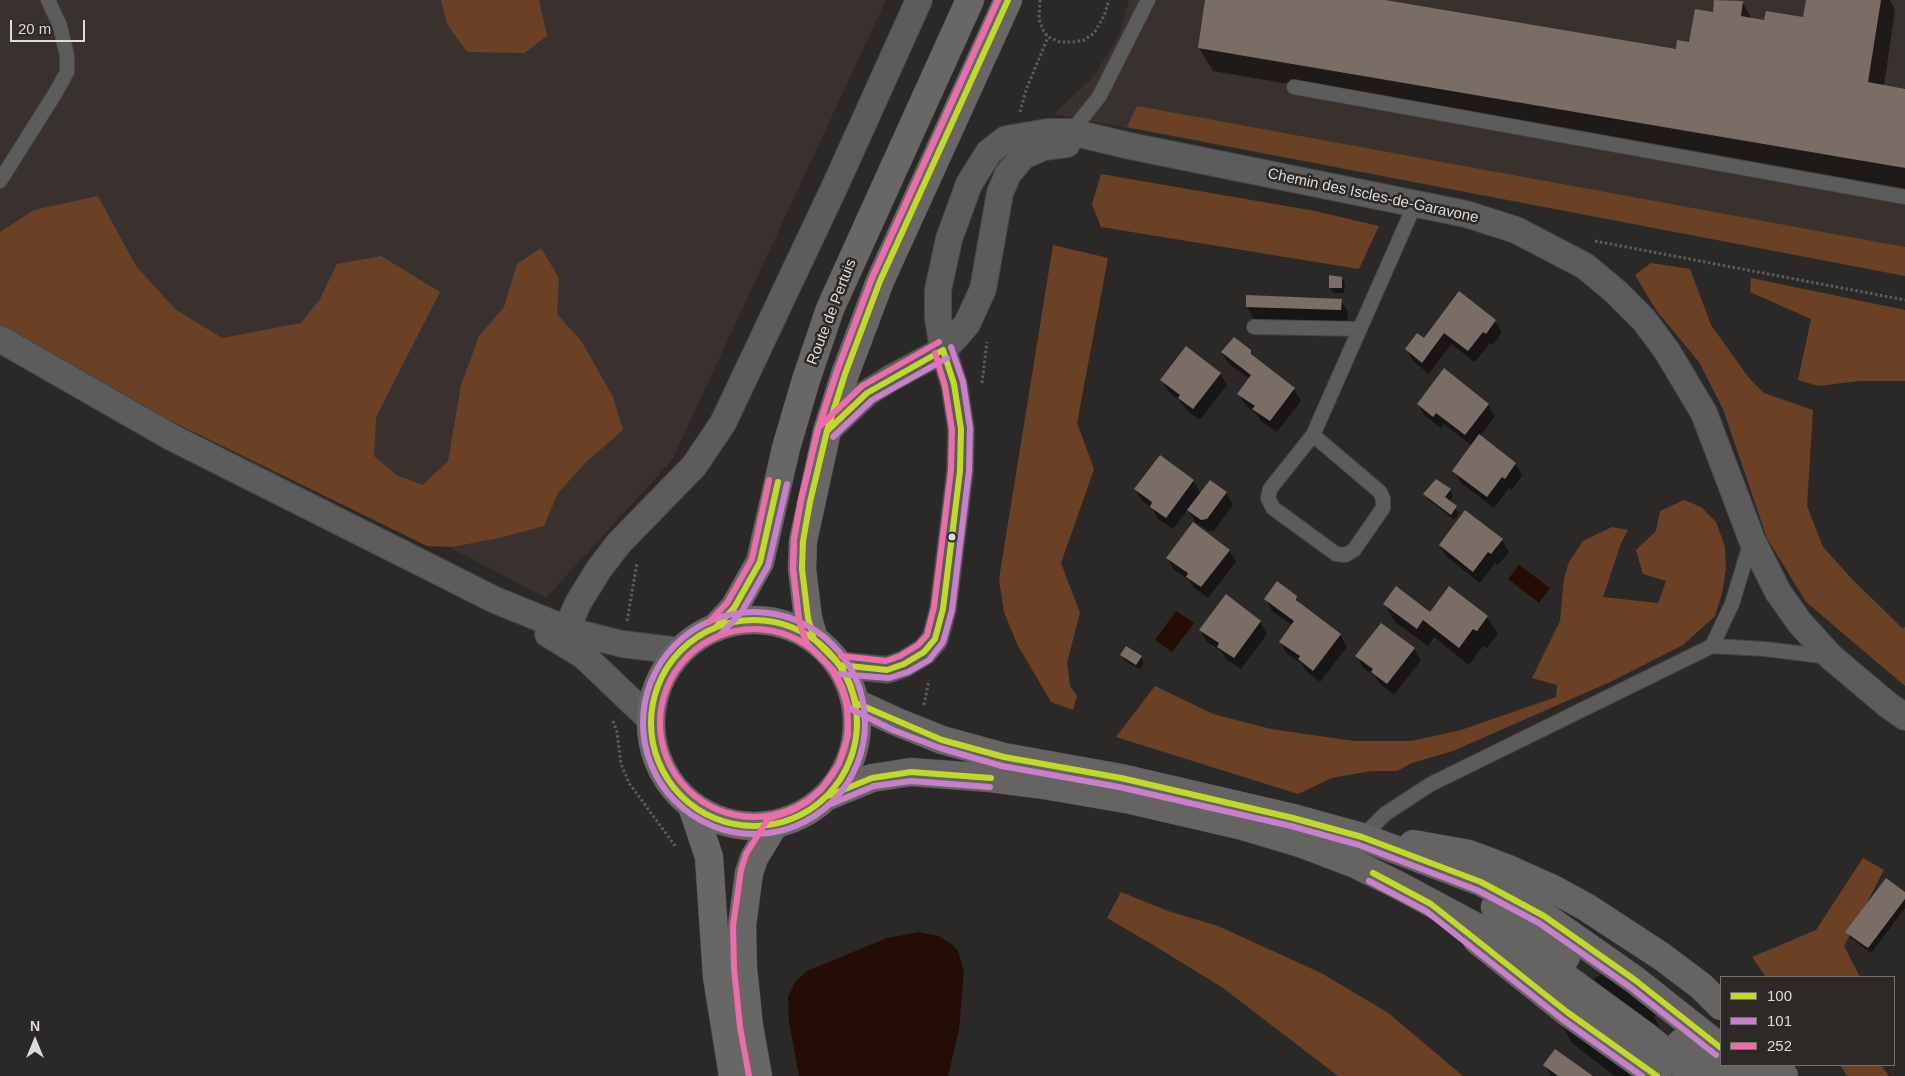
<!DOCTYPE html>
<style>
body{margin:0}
#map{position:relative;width:1905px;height:1076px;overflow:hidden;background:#2b2928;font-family:Helvetica,sans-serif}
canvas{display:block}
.legend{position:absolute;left:1720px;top:976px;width:175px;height:90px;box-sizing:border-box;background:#2c2927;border:1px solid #73706e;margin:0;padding:6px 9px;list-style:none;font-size:15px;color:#dddbd9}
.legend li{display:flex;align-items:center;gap:10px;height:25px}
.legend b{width:25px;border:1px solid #73706e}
.north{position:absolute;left:10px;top:1016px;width:50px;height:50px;-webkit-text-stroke:4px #2c2927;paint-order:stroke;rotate:0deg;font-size:14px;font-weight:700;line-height:20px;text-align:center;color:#dddbd9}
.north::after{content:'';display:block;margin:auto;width:18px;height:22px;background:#dddbd9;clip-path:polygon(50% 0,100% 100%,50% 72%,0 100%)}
.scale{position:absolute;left:10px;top:20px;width:75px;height:22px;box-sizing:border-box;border:2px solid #dddbd9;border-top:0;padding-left:6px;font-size:15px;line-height:18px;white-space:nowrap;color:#dddbd9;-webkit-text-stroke:4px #2c2927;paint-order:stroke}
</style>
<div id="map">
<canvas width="1905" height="1076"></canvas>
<ul class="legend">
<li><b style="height:6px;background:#c2d92a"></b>100</li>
<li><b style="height:6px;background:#c980ca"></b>101</li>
<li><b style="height:6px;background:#eb6da9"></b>252</li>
</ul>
<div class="north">N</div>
<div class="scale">20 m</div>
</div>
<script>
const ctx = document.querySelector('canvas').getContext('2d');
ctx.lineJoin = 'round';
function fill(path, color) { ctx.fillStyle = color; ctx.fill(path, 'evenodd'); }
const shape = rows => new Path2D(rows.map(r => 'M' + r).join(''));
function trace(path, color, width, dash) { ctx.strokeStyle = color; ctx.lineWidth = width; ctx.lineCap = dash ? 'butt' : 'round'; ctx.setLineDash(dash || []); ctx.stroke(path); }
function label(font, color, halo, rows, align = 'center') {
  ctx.font = font + ' Helvetica,sans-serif'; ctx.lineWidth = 5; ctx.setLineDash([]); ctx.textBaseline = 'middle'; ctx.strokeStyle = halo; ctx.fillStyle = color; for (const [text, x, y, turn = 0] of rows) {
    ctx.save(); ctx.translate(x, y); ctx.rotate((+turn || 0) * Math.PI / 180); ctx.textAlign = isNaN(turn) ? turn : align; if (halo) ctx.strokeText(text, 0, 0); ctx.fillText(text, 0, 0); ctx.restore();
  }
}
const built = shape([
 [0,0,886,0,672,460,546,598,0,311],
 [1129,0,1905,0,1905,276,1054,114,1095,75,1119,35]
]);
const green = shape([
 [441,0,539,0,547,36,524,53,467,52,447,24],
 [1137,106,1905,247,1905,276,1127,127],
 [1101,174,1315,211,1379,226,1359,269,1101,227,1092,204],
 [98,196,136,266,175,309,222,338,301,323,320,299,337,264,381,256,440,292,376,417,374,456,398,476,423,485,448,461,461,385,479,336,504,307,517,264,541,248,559,278,557,314,582,342,613,397,623,430,587,461,558,493,544,526,499,538,452,547,427,546,116,394,0,326,0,232,34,210],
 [1053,245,1108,258,1077,423,1094,469,1061,563,1080,613,1067,662,1070,686,1077,696,1073,710,1051,702,1017,644,1004,612,999,579],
 [1651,263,1690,269,1711,325,1749,378,1764,393,1813,410,1807,506,1823,547,1852,579,1902,628,1905,627,1905,686,1806,602,1767,538,1723,409,1699,362,1656,310,1635,275],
 [1751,278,1905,310,1905,381,1860,381,1818,386,1798,380,1811,319,1750,292],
 [1684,500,1701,507,1716,522,1725,547,1726,569,1722,593,1715,616,1683,645,1610,682,1453,751,1412,763,1397,771,1371,771,1332,778,1298,794,1116,737,1155,686,1213,714,1271,729,1354,741,1411,741,1461,730,1556,697,1557,685,1532,678,1560,621,1564,578,1569,562,1583,541,1612,527,1628,530,1621,543,1603,597,1658,603,1666,581,1643,574,1636,550,1656,531,1660,511],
 [1863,858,1884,870,1844,946,1860,977,1766,977,1752,957,1816,930],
 [1121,892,1168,911,1218,926,1321,973,1387,1012,1463,1076,1338,1076,1223,988,1150,943,1107,918],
 [1840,1065,1881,1065,1889,1076,1847,1076]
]);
const water = shape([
 [1519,565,1550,588,1539,603,1508,579],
 [1176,611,1194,623,1172,652,1155,640],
 [919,932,938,936,952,944,958,951,964,971,959,1029,948,1076,799,1076,789,1021,788,997,795,982,807,971,887,938]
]);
const shadow = shape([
 [1207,0,1378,0,1677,50,1690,43,1714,13,1715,0,1742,2,1752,19,1765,22,1804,18,1807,0,1890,0,1895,10,1884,86,1905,90,1905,189,1213,71,1199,48],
 [1342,278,1345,284,1344,293,1333,293,1330,287],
 [1459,293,1495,321,1502,332,1493,345,1490,343,1475,362,1451,344,1429,374,1413,361,1406,349,1425,340],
 [1247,297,1341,300,1348,312,1347,322,1254,319,1247,307],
 [1250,350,1255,359,1294,389,1301,401,1277,432,1261,421,1256,413,1246,406,1239,394,1250,379,1229,364,1222,353],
 [1220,374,1227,385,1200,420,1186,410,1181,402,1169,392,1162,380],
 [1418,404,1488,405,1495,416,1480,436,1515,464,1522,475,1512,490,1509,488,1494,508,1461,483,1454,471,1472,446,1444,424,1441,428,1425,416],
 [1193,481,1201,494,1210,481,1226,493,1233,505,1214,531,1209,531,1195,522,1188,509,1173,529,1158,519,1152,508,1142,501,1135,489],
 [1450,490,1453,496,1449,502,1459,513,1454,520,1428,499,1425,494],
 [1502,540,1509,552,1498,565,1495,563,1480,583,1447,557,1440,546],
 [1229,550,1236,562,1208,598,1194,588,1189,580,1174,570,1167,558],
 [1296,597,1301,606,1340,635,1347,647,1320,682,1306,671,1302,664,1287,654,1280,642,1293,626,1272,611,1266,599],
 [1385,604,1430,614,1487,617,1498,634,1487,648,1483,646,1469,665,1434,637,1428,646,1395,622],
 [1260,622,1267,634,1241,669,1226,659,1221,651,1207,642,1200,630],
 [1414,648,1421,660,1394,695,1379,683,1375,676,1363,668,1357,656],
 [1122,655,1141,657,1144,663,1140,669,1125,661],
 [1905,894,1905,908,1871,953,1850,937,1847,932],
 [1617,955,1667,1000,1654,1017,1661,1030,1659,1039,1632,1068,1630,1076,1615,1076,1573,1044,1562,1026,1564,1019,1592,987,1593,979,1602,974],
 [1545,1065,1590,1076,1551,1076]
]);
const building = shape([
 [1205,0,1385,0,1676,49,1677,40,1689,42,1695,9,1713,12,1714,0,1743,1,1741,16,1764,20,1766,11,1803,17,1806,0,1881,0,1868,82,1905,89,1905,168,1198,48],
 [1329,275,1342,277,1342,288,1329,288],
 [1459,291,1496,320,1486,334,1483,332,1468,351,1444,333,1422,363,1405,349,1417,333,1424,338],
 [1246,295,1342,299,1341,310,1246,307],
 [1234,337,1251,350,1251,354,1295,388,1270,421,1252,409,1255,406,1237,394,1251,375,1221,352],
 [1186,346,1221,373,1193,409,1178,398,1180,395,1160,380],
 [1444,368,1489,404,1465,435,1436,413,1433,417,1417,404],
 [1479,434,1516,463,1505,479,1502,477,1487,497,1452,471],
 [1160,455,1194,480,1166,518,1150,507,1152,502,1134,489],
 [1436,479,1451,489,1445,497,1457,506,1451,515,1423,494],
 [1210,480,1227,492,1207,519,1201,520,1187,510],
 [1465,510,1503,539,1491,554,1488,552,1473,572,1439,545],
 [1193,522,1230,550,1201,587,1186,577,1188,573,1166,558],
 [1277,581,1297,596,1296,600,1341,634,1313,671,1298,659,1300,656,1279,642,1294,621,1264,599],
 [1396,586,1430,612,1449,586,1488,616,1477,631,1473,629,1459,648,1423,620,1417,629,1383,604],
 [1226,594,1261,621,1234,658,1217,647,1219,643,1199,630],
 [1381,623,1415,648,1387,684,1371,672,1373,669,1355,656],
 [1126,646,1142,656,1136,665,1120,655],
 [1886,878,1905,892,1905,899,1868,948,1845,932],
 [1555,1049,1593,1076,1558,1076,1543,1065]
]);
const path = shape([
 [1040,0,1039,19,1043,30,1048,37,1060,42,1073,42,1084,40,1094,33,1104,16,1109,0],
 [1020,112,1026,90,1048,37],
 [1595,241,1905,300],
 [982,383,987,342],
 [627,621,637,563],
 [924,705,929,680],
 [613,721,617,732,621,764,629,783,676,847]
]);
const lane = shape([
 [1294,87,1905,197],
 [1071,132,1099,97,1148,0],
 [0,181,56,92,67,72,67,56,60,26,48,0],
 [1254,327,1360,329],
 [1313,435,1380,492,1383,499,1383,508,1354,550,1345,555,1336,554,1273,508,1268,498,1270,489,1313,435,1415,204],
 [1712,646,1732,604,1751,541],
 [1362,837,1385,814,1431,784,1712,646,1765,649,1830,657]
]);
const street = shape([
 [0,339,171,437,495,600,574,632,622,644,680,651],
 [827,431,867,393,891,378,943,350,955,338,967,324,983,289,1000,193,1008,174,1023,156,1044,147,1067,144],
 [567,629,578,603,599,569,619,543,694,466,723,423,835,186,919,0],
 [548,634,584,656,650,719],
 [840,665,887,670,904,664,924,652,935,639,943,609,960,471,961,429,954,384,943,350,938,318,938,290,949,239,969,184,989,152,1006,139,1048,132,1071,132,1130,146,1466,214,1516,230,1585,266,1616,292,1644,320,1667,351,1704,413,1752,540,1778,592,1800,623,1831,657,1888,705,1905,717]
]);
const primary = shape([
 '651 723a103 103 0 1 1 206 0a103 103 0 1 1-206 0Z',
 [715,628,734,608,760,562,786,448,806,380,830,309,970,0],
 [814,639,808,618,802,569,803,541,827,431,845,374,880,281,1008,0],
 [692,806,709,857,717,977,733,1076],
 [758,1076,749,1026,743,968,742,926,749,873,754,858,774,825]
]);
const highway = shape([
 [856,703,897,722,942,740,1004,757,1121,778,1293,818,1362,837,1481,882,1544,916,1635,980,1721,1048],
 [828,796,872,778,911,772,990,778,1044,785,1131,800,1243,826,1300,843,1355,864,1396,884,1551,967,1647,1037,1695,1076],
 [1413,844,1469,854,1506,868,1553,889,1586,907,1661,956,1701,986,1721,1006],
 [1495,907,1566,957],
 [1477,940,1567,1012,1657,1076],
 [1681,1043,1725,1076],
 [1742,1065,1753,1076],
 [1775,1065,1784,1076]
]);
const bus1 = shape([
 [1008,0,880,281,845,374,827,431,810,502,803,541,802,569,808,618,814,639,840,665,850,684,856,703,942,740,1004,757,1121,778,1293,818,1362,837,1481,882,1544,916,1635,980,1721,1048],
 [827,431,867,393,943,350],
 '651 723a103 103 0 1 1 206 0a103 103 0 1 1-206 0Z',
 [715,628,734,608,760,562,778,482],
 [840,665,887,670,904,664,924,652,935,639,943,609,960,471,961,429,954,384,943,350],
 [828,796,872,778,911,772,991,778],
 [1373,873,1431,904,1567,1012,1657,1076]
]);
const bus2 = shape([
 [998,0,872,278,837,371,818,429,801,500,794,539,793,569,799,620,806,643,833,670,842,687,849,708,893,730,940,748,1002,766,1119,787,1291,826,1359,845,1477,890,1539,923,1630,987,1716,1055],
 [833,437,872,400,947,358],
 '643 723a111 111 0 1 1 222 0a111 111 0 1 1-222 0Z',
 [721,634,741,613,768,566,787,484],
 [839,674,889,678,908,672,929,660,943,642,952,610,969,471,970,428,963,382,951,347],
 [831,804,874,786,911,781,990,787],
 [1369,881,1426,911,1562,1019,1642,1076]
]);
const bus3 = shape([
 [821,425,862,386,939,342],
 [709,622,727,603,752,559,769,480],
 '660 723a94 94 0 1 1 188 0a94 94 0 1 1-188 0Z',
 [841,656,886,661,900,656,918,645,927,635,934,607,951,470,952,430,945,386,935,353],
 [749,1076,740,1027,734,968,733,926,741,870,746,854,768,819,791,811,807,802,821,790,839,764,848,735,847,704,842,687,833,670,807,644,799,620,793,569,794,539,801,500,818,429,837,371,872,278,998,0]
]);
const markers = [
 [952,537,4.5,"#dddbd9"]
];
const streetNames = [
 ["Chemin des Iscles-de-Garavone",1373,196,12],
 ["Route de Pertuis",832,312,-69]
];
fill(built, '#39312e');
fill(green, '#6b4125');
fill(water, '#240d04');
fill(shadow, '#0007');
fill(building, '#7a6d65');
trace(lane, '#474545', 16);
trace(street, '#474545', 28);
trace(primary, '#474545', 29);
trace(highway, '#474545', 29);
trace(path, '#5d5c5c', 3, [2.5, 2.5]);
trace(lane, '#5d5c5c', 14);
trace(street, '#5d5c5c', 26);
trace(primary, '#686766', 28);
trace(highway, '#656463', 28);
trace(bus1, '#c2d92a', 6);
trace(bus2, '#c980ca', 6);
trace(bus3, '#eb6da9', 6);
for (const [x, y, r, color] of markers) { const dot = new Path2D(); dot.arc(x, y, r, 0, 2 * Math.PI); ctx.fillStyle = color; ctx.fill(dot); trace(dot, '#2c2927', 2); }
label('15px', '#dddbd9', '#2c2927', streetNames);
</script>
